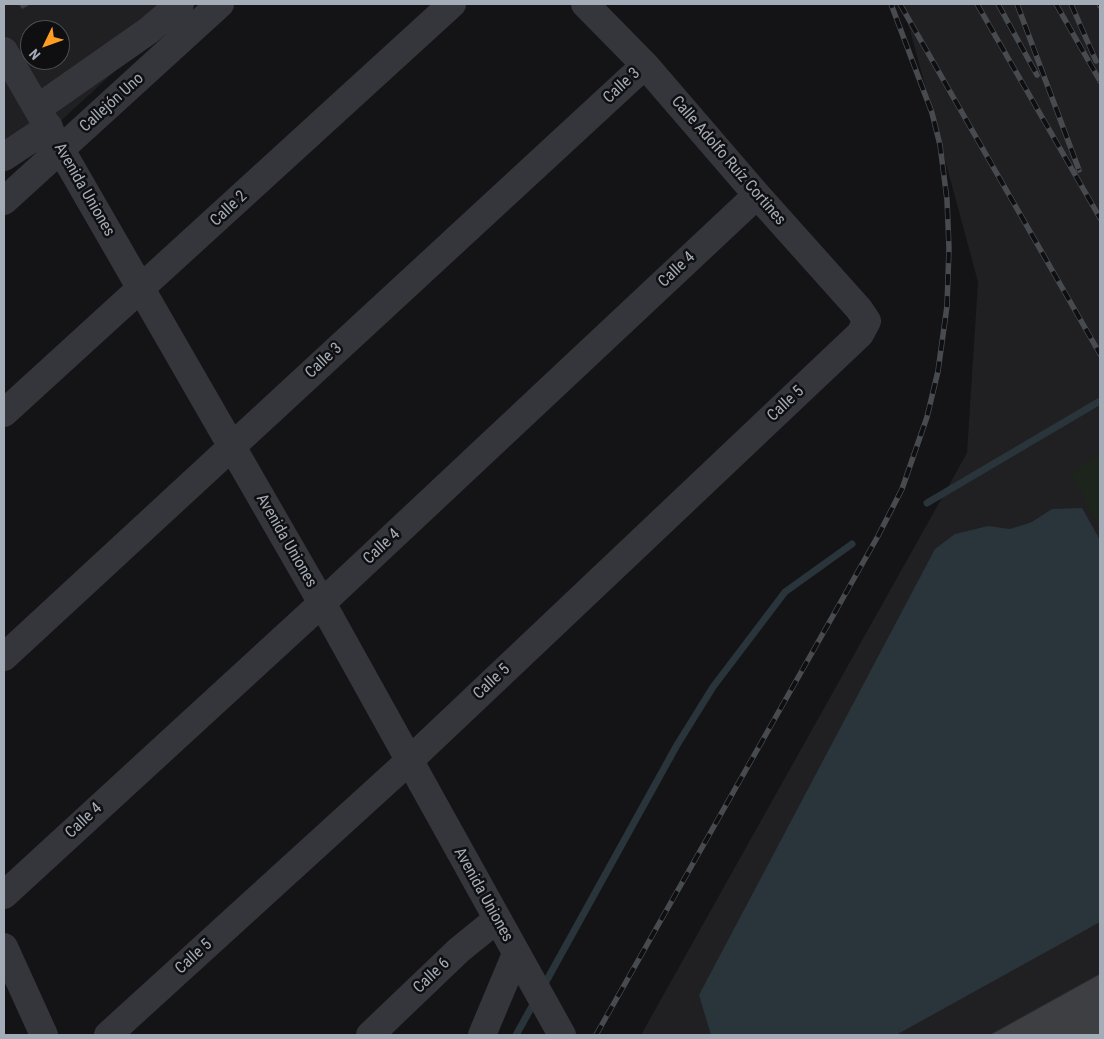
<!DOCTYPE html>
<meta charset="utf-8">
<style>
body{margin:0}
#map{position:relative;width:1104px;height:1039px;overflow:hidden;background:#141416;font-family:"Roboto Condensed",sans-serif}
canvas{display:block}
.frame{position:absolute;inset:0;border:5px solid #a4acb7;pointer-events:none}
.north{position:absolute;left:20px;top:20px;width:50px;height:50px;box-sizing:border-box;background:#0f0f11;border:1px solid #4b4e53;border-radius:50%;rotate:228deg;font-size:14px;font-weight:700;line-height:20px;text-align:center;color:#a4acb7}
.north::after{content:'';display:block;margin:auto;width:18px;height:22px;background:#ff9d23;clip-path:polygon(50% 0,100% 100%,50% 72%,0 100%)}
</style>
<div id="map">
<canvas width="1104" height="1039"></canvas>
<div class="frame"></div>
<div class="north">N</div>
</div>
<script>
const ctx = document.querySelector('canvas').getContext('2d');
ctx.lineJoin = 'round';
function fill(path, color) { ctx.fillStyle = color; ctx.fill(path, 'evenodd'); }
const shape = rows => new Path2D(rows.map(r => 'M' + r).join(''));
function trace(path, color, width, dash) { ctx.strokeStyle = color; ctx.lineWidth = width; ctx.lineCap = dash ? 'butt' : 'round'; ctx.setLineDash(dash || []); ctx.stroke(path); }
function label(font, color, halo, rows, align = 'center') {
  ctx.font = font + ' "Roboto Condensed",sans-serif'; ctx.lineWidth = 5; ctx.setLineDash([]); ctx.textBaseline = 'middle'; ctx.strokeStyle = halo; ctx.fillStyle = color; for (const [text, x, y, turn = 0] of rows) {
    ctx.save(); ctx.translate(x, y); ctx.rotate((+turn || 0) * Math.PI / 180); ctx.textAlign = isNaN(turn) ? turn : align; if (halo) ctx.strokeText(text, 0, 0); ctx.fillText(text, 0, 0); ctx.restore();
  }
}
const built = shape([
 [4,4,188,4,4,173],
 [30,30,60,30,60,60,30,60],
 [903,4,1100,4,1100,1035,641,1035,967,453,978,282]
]);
const green = shape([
 [1100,453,1100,528,1071,474]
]);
const water = shape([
 [1082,508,1100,540,1100,922,896,1035,711,1035,699,995,935,549,955,534,988,526,1010,529,1032,522,1052,509]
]);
const stream = shape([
 [927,503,1100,401],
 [543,987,677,745,713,687,785,592,852,544],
 [516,1035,535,1001]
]);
const building = shape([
 [19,4,31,4,22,9,19,4],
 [1100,974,1100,1035,990,1035,1100,974]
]);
const minor = shape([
 [4,51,322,603,562,1035],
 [38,108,148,31,180,4],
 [4,157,49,127],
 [4,201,220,4],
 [4,413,452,4],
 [4,657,645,65],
 [4,895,322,603,757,195],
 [4,947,44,1035],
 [108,1035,410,760,860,334,867,321,859,309,757,195,645,65,585,4],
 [370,1035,459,950,496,920],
 [482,1035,516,954]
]);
const rail = shape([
 [900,4,1100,354],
 [977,4,1100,218],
 [998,4,1037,75],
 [1017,4,1079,170],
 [1056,4,1100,81],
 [1071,4,1096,61],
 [1100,4,1100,6],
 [596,1035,878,536,902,489,927,417,938,371,947,306,949,248,947,200,940,145,932,113,891,4]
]);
const streetNames = [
 ["Calle 3",622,86,-43],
 ["Callejón Uno",112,103,-42],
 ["Calle Adolfo Ruíz Cortines",728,161,49],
 ["Avenida Uniones",84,190,60],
 ["Calle 2",229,209,-43],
 ["Calle 4",677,270,-43],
 ["Calle 3",324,361,-43],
 ["Calle 5",786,404,-43],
 ["Avenida Uniones",286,541,60],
 ["Calle 4",382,547,-43],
 ["Calle 5",492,682,-43],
 ["Calle 4",84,821,-43],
 ["Avenida Uniones",483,895,61],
 ["Calle 5",194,957,-42],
 ["Calle 6",432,976,-44]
];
fill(built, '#202023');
fill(green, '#1c241c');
fill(water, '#29353b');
trace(stream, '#29353b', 7);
fill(building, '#3e3f43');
trace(building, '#2e2e32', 1);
trace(minor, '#35363b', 28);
trace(rail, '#474b50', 5.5);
trace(rail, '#0f0f11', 4, [11]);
label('16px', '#a4acb7', '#0f0f11', streetNames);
</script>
